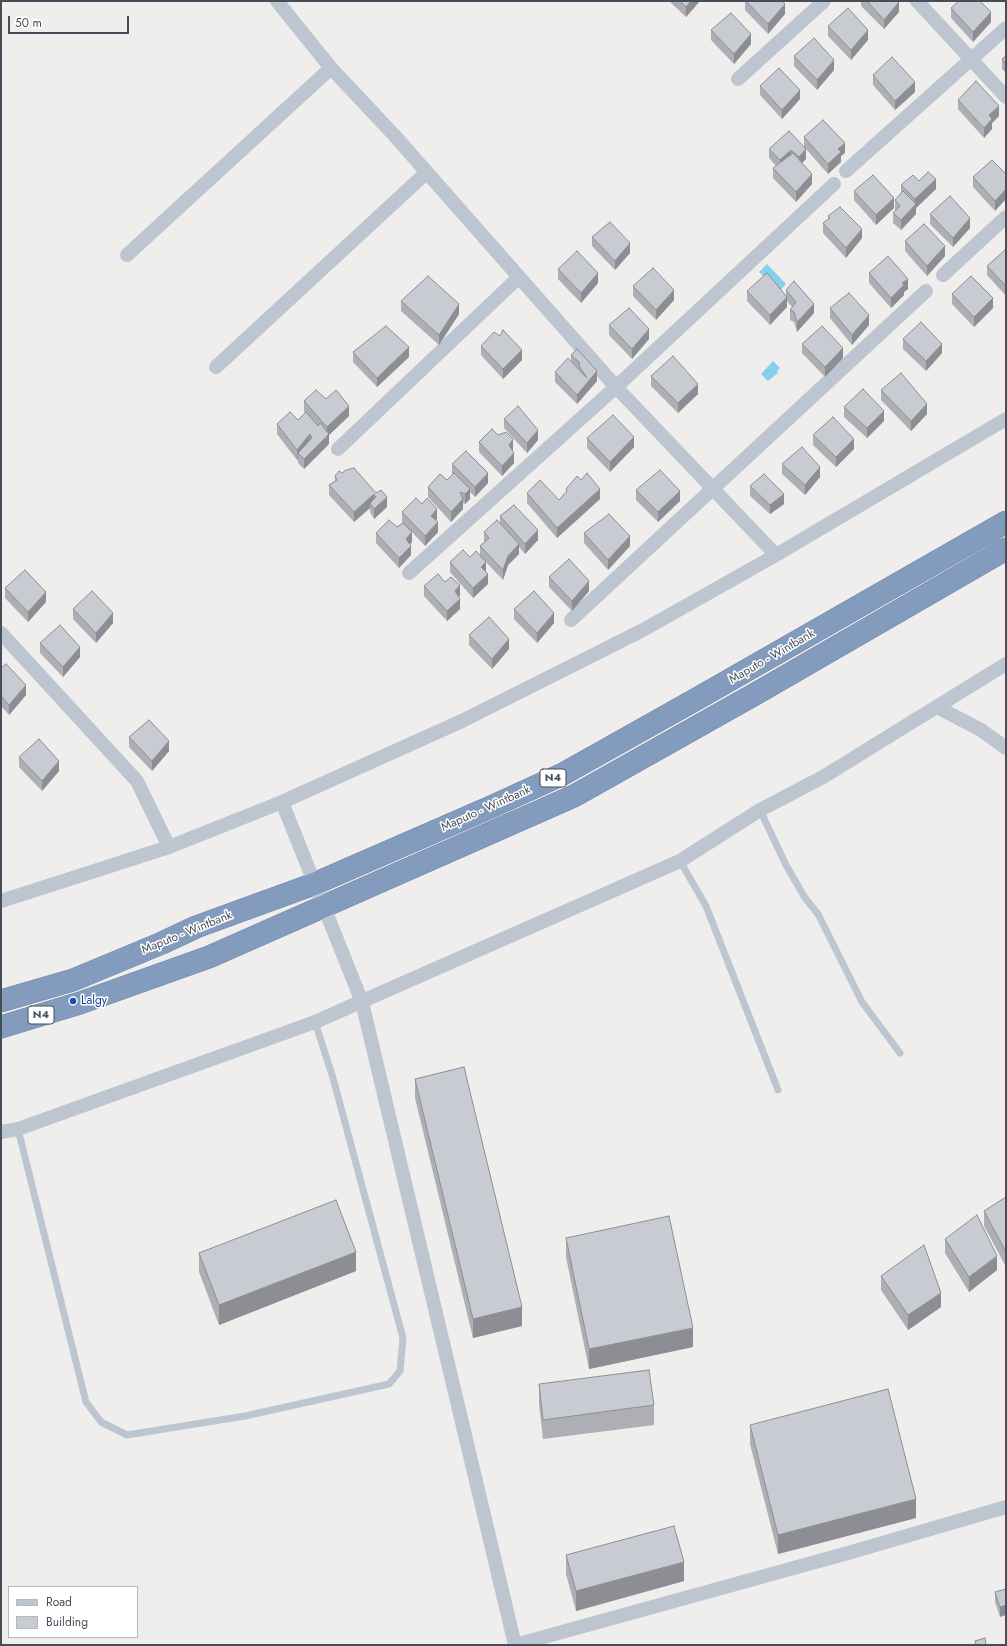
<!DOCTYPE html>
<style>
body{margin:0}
#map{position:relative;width:1007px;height:1646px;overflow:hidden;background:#f0eded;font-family:Jost,sans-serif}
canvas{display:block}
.frame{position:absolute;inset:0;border:2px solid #454f5a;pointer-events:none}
.legend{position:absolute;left:8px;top:1586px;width:130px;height:52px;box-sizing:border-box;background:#fff;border:1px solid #b5b9bd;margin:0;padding:5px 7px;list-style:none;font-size:12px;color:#454f5a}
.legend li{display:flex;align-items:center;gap:8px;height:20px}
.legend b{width:20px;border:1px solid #b5b9bd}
.scale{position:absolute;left:8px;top:16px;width:121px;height:18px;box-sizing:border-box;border:2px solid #454f5a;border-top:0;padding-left:5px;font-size:12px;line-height:14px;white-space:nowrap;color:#454f5a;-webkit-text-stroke:3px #fff;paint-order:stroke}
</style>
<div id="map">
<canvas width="1007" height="1646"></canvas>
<div class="frame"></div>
<ul class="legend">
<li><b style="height:5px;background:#bdc6d0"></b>Road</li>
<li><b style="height:11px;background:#c9cbd3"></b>Building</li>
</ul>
<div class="scale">50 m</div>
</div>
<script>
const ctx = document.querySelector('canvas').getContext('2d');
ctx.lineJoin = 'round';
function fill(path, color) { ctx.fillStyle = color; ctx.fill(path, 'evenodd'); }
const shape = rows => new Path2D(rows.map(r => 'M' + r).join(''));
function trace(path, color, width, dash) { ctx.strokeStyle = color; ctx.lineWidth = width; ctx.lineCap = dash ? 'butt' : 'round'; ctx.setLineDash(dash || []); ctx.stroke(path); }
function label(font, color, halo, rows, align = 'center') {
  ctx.font = font + ' Jost,sans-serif'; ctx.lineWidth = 3; ctx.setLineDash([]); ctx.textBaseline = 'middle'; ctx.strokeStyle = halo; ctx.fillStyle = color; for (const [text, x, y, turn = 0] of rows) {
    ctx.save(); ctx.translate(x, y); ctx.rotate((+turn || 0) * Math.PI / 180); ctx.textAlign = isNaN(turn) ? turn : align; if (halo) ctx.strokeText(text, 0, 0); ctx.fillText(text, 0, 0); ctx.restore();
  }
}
const water = shape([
 [767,264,786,284,779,292,759,272],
 [773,361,780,368,777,371,778,373,768,381,761,374]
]);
const lane = shape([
 [760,810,786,865,805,898,818,914,862,1002,900,1053],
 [680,861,706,906,778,1090],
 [18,1129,86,1402,101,1422,127,1435,245,1416,389,1384,400,1371,403,1338,333,1078,315,1022]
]);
const street = shape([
 [277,1,331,68,394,135,616,387,776,555],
 [917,1,1006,97],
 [738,79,824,1],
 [846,171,1006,28],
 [127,255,331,68],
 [943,275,1006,217],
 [216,367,426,173],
 [338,449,519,277],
 [409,573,616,387,834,184],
 [571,620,926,291],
 [1,633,137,781,169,847],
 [937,707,981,730,1006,748],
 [282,802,362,1002,515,1645],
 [1,901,169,847,282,802,462,721,643,630,776,555,1006,419],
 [1,1132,18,1129,315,1022,680,861,760,810,823,777,1006,664],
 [515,1645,848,1553,1006,1507]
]);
const highway = shape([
 [1,1001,73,980,162,943,196,927,314,884,493,806,563,774,700,697,1006,522],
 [1,1027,80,1003,209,957,574,796,757,693,1006,549]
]);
const wall = shape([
 [669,1,700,1,686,17],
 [745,1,782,1,785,14,768,34,745,10],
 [861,1,898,1,899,12,884,29,861,6],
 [951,8,991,22,973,42,951,18],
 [828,26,868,40,851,60,828,36],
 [711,30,751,44,734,64,711,40],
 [794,56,834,70,817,90,794,66],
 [1006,56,1006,73,1002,69,1002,59],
 [873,75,915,92,895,110,873,85],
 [760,86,800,99,782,119,760,95],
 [958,100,999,116,992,123,992,129,984,138,958,109],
 [804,137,845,153,841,156,841,162,828,174,806,149,806,159,802,163,812,184,796,202,773,178,773,168,776,166,769,158,769,149,804,147],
 [1006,146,1006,159,1005,157,1005,147],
 [1006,174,995,211,973,187,973,177],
 [919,181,936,189,916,208,916,214,901,230,893,223,893,213,895,210,895,200,901,194,901,185],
 [854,191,894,208,876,225,854,200],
 [930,214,970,228,953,247,930,224],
 [828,216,862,238,846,258,823,233,823,223,828,219],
 [592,237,630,253,615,270,592,246],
 [905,241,945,256,927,276,905,251],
 [1006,251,1006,296,987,275,987,266],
 [558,269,598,283,581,303,558,279],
 [869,273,908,289,904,292,904,295,891,308,869,283],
 [633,286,674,300,656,320,633,296],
 [786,290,814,313,797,332,794,322,790,320,790,310,792,307,787,301,787,307,770,325,747,301,747,291,786,296],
 [952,294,993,308,974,327,952,304],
 [401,301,459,314,439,345,401,311],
 [830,308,869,325,852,345,830,318],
 [609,325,649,339,632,359,609,335],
 [500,336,522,360,503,379,481,355,481,346],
 [903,339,942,353,926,371,903,349],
 [802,344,843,358,825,377,802,353],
 [577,349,597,381,577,404,555,382,555,372,571,361,571,355],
 [353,352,409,357,377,387,353,362],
 [651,376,698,394,678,413,651,386],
 [881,390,927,414,911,431,881,400],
 [326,399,349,416,329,435,329,444,304,469,298,463,298,459,297,460,277,434,277,424,298,420,305,413,304,411,304,401],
 [844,407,884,421,867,438,844,417],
 [504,419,538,440,527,453,504,428],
 [813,435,854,449,836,467,813,445],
 [587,438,634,447,610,472,587,448],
 [479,442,513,449,512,450,514,463,502,476,479,452],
 [452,464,488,483,475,497,470,492,470,499,465,504,463,503,463,509,451,522,428,497,428,487,447,480,453,475,452,474],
 [782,464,820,477,805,495,782,474],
 [346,470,387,507,374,519,370,512,370,508,354,522,329,495,329,485,335,481,335,476,342,473],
 [750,486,784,504,770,514,750,496],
 [566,489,600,499,557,538,527,503,527,493,559,500,566,493],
 [636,490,680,501,658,522,636,500],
 [402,512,437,519,436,520,438,532,425,546,412,532,412,542,410,544,411,555,399,568,376,543,376,533,397,527,403,523,402,522],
 [500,516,538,540,525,554,519,547,519,554,508,565,503,580,486,562,486,572,488,584,473,598,450,572,450,562,480,555,480,546,484,542,484,532,500,523],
 [584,533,630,546,608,570,584,543],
 [549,577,589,591,572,611,549,587],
 [445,582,460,595,459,597,460,609,447,621,424,596,424,586],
 [5,588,46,602,28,622,5,598],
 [73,609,113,623,96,643,73,619],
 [514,609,554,623,537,643,514,619],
 [469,635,509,649,492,669,469,645],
 [40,643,80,657,63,677,40,653],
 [1,668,26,695,9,715,1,706],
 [129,737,169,751,152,771,129,747],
 [19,757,59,771,42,791,19,767],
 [415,1079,522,1326,473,1338,415,1098],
 [1006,1197,1006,1267,984,1226,984,1211],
 [566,1238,693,1347,589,1369,566,1257],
 [945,1239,997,1270,969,1292,945,1253],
 [199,1253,356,1271,219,1325,199,1272],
 [881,1276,941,1307,908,1330,881,1290],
 [539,1384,654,1405,654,1425,543,1439,539,1404],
 [750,1425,916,1518,778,1554,750,1444],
 [566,1555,684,1581,576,1611,566,1574],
 [1006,1589,1000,1617,995,1602,995,1592]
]);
const shadedWall = shape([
 [691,1,700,1,686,17,686,7],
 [899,2,899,12,884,29,884,20],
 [785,4,785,14,768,34,768,24],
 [991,12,991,22,973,42,973,32],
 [868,30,868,40,851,60,851,50],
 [751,34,751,44,734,64,734,54],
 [834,60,834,70,817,90,817,80],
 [915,82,915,92,895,110,895,101],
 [800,90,800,99,782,119,782,110],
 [999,106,999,116,992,123,992,129,984,138,984,128,989,115],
 [845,143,845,153,841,156,841,162,828,174,828,164,838,149],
 [806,149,806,159,799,166,799,157],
 [791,150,791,160,780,170,780,160],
 [812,174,812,184,796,202,796,192],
 [936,179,936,189,916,208,916,214,901,230,901,220,915,205,915,199],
 [1006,189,1006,199,995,211,995,201],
 [894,198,894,208,876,225,876,215],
 [970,218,970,228,953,247,953,238],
 [862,229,862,238,846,258,846,248],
 [630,243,630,253,615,270,615,261],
 [945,246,945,256,927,276,927,266],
 [598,273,598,283,581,303,581,293],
 [908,279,908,289,904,292,904,295,891,308,891,298,902,283],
 [674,290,674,300,656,320,656,310],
 [787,297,787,307,770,325,770,315],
 [993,298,993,308,974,327,974,317],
 [459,304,459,314,439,345,439,335],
 [814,304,814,313,797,332,797,322],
 [869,315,869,325,852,345,852,335],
 [649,329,649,339,632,359,632,349],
 [942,344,942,353,926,371,926,361],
 [409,347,409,357,377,387,377,378],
 [843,348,843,358,825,377,825,367],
 [522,350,522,360,503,379,503,369],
 [597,371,597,381,577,404,577,395],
 [698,384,698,394,678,413,678,403],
 [927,404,927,414,911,431,911,421],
 [349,406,349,416,329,435,329,444,304,469,304,459,327,437,327,427],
 [884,411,884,421,867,438,867,428],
 [538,430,538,440,527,453,527,443],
 [310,434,310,444,298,453,298,459,297,460,297,450],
 [634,437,634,447,610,472,610,462],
 [513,439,513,449,509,455,509,445],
 [854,439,854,449,836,467,836,457],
 [514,453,514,463,502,476,502,466],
 [820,467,820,477,805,495,805,485],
 [488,473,488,483,475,497,475,487],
 [470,489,470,499,465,504,465,494],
 [600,489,600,499,557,538,557,528],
 [680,491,680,501,658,522,658,512],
 [374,494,374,504,370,503,370,508,354,522,354,512],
 [784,494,784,504,770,514,770,505],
 [387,497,387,507,374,519,374,509],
 [463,499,463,509,451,522,451,512],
 [437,509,437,519,431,526,431,516],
 [438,522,438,532,425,546,425,536],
 [538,530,538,540,525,554,525,544],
 [412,532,412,542,406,549,406,539],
 [630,536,630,546,608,570,608,560],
 [519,544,519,554,508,565,503,580,503,570,508,556],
 [411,546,411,555,399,568,399,558],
 [486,562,486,571,481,577,481,567],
 [488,574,488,584,473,598,473,588],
 [589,581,589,591,572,611,572,601],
 [460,585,460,595,455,601,455,591],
 [46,592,46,602,28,622,28,612],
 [460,599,460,609,447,621,447,611],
 [113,613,113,623,96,643,96,633],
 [554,613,554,623,537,643,537,633],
 [509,639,509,649,492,669,492,659],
 [80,647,80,657,63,677,63,667],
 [26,685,26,695,9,715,9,705],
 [169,741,169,751,152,771,152,761],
 [59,761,59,771,42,791,42,781],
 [356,1252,356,1271,219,1325,219,1305],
 [997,1256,997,1270,969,1292,969,1277],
 [941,1293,941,1307,908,1330,908,1315],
 [522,1307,522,1326,473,1338,473,1319],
 [693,1328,693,1347,589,1369,589,1349],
 [916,1499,916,1518,778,1554,778,1535],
 [684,1562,684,1581,576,1611,576,1591],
 [1006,1605,1006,1615,1000,1617,1000,1607]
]);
const building = shape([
 [680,1,691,1,686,7,680,1],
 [746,1,782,1,785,4,768,24,746,1],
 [867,1,898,1,899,2,884,20,867,1],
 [959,1,980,1,991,12,973,32,951,8,959,1],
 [848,8,868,30,851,50,828,26,848,8],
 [731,13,751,34,734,54,711,30,731,13],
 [814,38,834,60,817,80,794,56,814,38],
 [1006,56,1006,64,1002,59,1006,56],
 [892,57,915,82,895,101,873,75,892,57],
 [779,68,800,90,782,110,760,86,779,68],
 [976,81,999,106,989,115,992,119,984,128,958,100,976,81],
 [823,120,845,143,838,149,841,152,828,164,804,137,823,120],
 [789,131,806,149,799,157,791,150,780,160,769,149,789,131],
 [793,153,812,174,796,192,773,168,793,153],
 [992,160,1006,174,1006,189,995,201,973,177,992,160],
 [928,172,936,179,915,199,901,185,913,175,919,181,928,172],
 [873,175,894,198,876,215,854,191,873,175],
 [903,191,916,204,901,220,893,213,900,206,895,200,903,191],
 [950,196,970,218,953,238,930,214,950,196],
 [840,207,862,229,846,248,823,223,830,218,828,216,840,207],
 [610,222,630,243,615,261,592,237,610,222],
 [924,224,945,246,927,266,905,241,924,224],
 [1005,250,1006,251,1006,286,987,266,1005,250],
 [577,251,598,273,581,293,558,269,577,251],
 [888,256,908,279,902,283,904,285,891,298,869,273,888,256],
 [653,268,674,290,656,310,633,286,653,268],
 [767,273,787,297,770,315,747,291,767,273],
 [428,276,459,304,439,335,401,301,428,276],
 [971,276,993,298,974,317,952,294,971,276],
 [794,281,814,304,797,322,794,312,790,310,796,302,786,290,794,281],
 [849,293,869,315,852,335,830,308,849,293],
 [629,308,649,329,632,349,609,325,629,308],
 [921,322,942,344,926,361,903,339,921,322],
 [386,326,409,347,377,378,353,352,386,326],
 [822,326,843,348,825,367,802,344,822,326],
 [503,330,522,350,503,369,481,346,494,332,500,336,503,330],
 [577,349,597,371,577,395,555,372,568,358,587,378,579,366,580,363,571,355,577,349],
 [673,356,698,384,678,403,651,376,673,356],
 [901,373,927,404,911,421,881,390,901,373],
 [863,389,884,411,867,428,844,407,863,389],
 [316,390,326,399,336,390,349,406,327,427,304,401,316,390],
 [518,406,538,430,527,443,504,419,518,406],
 [290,412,298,420,306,412,318,426,320,423,329,434,304,459,298,453,312,438,310,434,297,450,277,424,290,412],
 [613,415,634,437,610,462,587,438,613,415],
 [833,417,854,439,836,457,813,435,833,417],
 [492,429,498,435,506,432,513,439,509,445,514,453,502,466,479,442,492,429],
 [802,447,820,467,805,485,782,464,802,447],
 [466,451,488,473,475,487,452,464,466,451],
 [354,468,376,493,381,490,387,497,374,509,370,503,376,497,374,494,354,512,329,485,337,480,335,476,339,471,342,473,346,470,354,468],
 [660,470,680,491,658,512,636,490,660,470],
 [454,473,470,489,465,494,460,492,463,499,451,512,428,487,440,474,447,480,454,473],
 [587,473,600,489,557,528,527,493,540,480,559,500,567,491,566,489,577,476,581,480,587,473],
 [764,474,784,494,770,505,750,486,764,474],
 [416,498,422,504,427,498,437,509,431,516,438,522,425,536,402,512,416,498],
 [514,505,538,530,525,544,500,516,514,505],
 [609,514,630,536,608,560,584,533,609,514],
 [389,520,397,527,403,523,412,532,406,539,411,546,399,558,376,533,389,520],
 [497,520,519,544,508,556,503,570,480,546,489,538,484,532,497,520],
 [463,550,470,557,476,551,486,562,481,567,488,574,473,588,450,562,463,550],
 [569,559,589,581,572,601,549,577,569,559],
 [25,570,46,592,28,612,5,588,25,570],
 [438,574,445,582,451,577,460,585,455,591,460,599,447,611,424,586,438,574],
 [92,591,113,613,96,633,73,609,92,591],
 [534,591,554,613,537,633,514,609,534,591],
 [489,617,509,639,492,659,469,635,489,617],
 [60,625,80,647,63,667,40,643,60,625],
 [6,664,26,685,9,705,1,696,1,668,6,664],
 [149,720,169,741,152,761,129,737,149,720],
 [39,739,59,761,42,781,19,757,39,739],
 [464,1067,522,1307,473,1319,415,1079,464,1067],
 [1006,1197,1006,1252,984,1211,1006,1197],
 [336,1200,356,1252,219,1305,199,1253,336,1200],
 [977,1215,997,1256,969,1277,945,1239,977,1215],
 [669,1216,693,1328,589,1349,566,1238,669,1216],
 [924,1245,941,1293,908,1315,881,1276,924,1245],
 [649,1370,654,1405,543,1420,539,1384,649,1370],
 [888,1389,916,1499,778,1535,750,1425,888,1389],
 [674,1526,684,1562,576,1591,566,1555,674,1526],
 [1006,1589,1006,1605,1000,1607,995,1592,1006,1589],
 [985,1638,986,1644,982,1645,976,1645,975,1641,985,1638]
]);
const markers = [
 [73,1001,4,"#1a4fb4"]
];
const shields = [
 [553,778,26],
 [41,1015,26]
];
const shieldNames = [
 ["N4",553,778],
 ["N4",41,1015]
];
const streetNames = [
 ["Maputo - Wintbank",772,657,-30],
 ["Maputo - Wintbank",486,809,-24],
 ["Maputo - Wintbank",187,933,-22]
];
const transitNames = [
 ["Lalgy",81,1001]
];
fill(water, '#85d0ed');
trace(highway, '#6e86a9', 23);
trace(lane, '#bdc6d0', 7);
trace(street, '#bdc6d0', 14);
trace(highway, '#839bbd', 22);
fill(wall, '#adafb5');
fill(shadedWall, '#8d8e94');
fill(building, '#c9cbd3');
trace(building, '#8d8e94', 1);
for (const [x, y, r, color] of markers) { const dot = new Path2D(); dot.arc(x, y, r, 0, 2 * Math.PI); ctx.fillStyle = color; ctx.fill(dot); trace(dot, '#fff', 1.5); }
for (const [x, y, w] of shields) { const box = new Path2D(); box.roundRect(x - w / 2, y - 9, w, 18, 3); ctx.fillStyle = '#fff'; ctx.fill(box); trace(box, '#454f5a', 1); }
label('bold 11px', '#454f5a', null, shieldNames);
label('12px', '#454f5a', '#fff', streetNames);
label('12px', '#164399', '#fff', transitNames, 'left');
</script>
